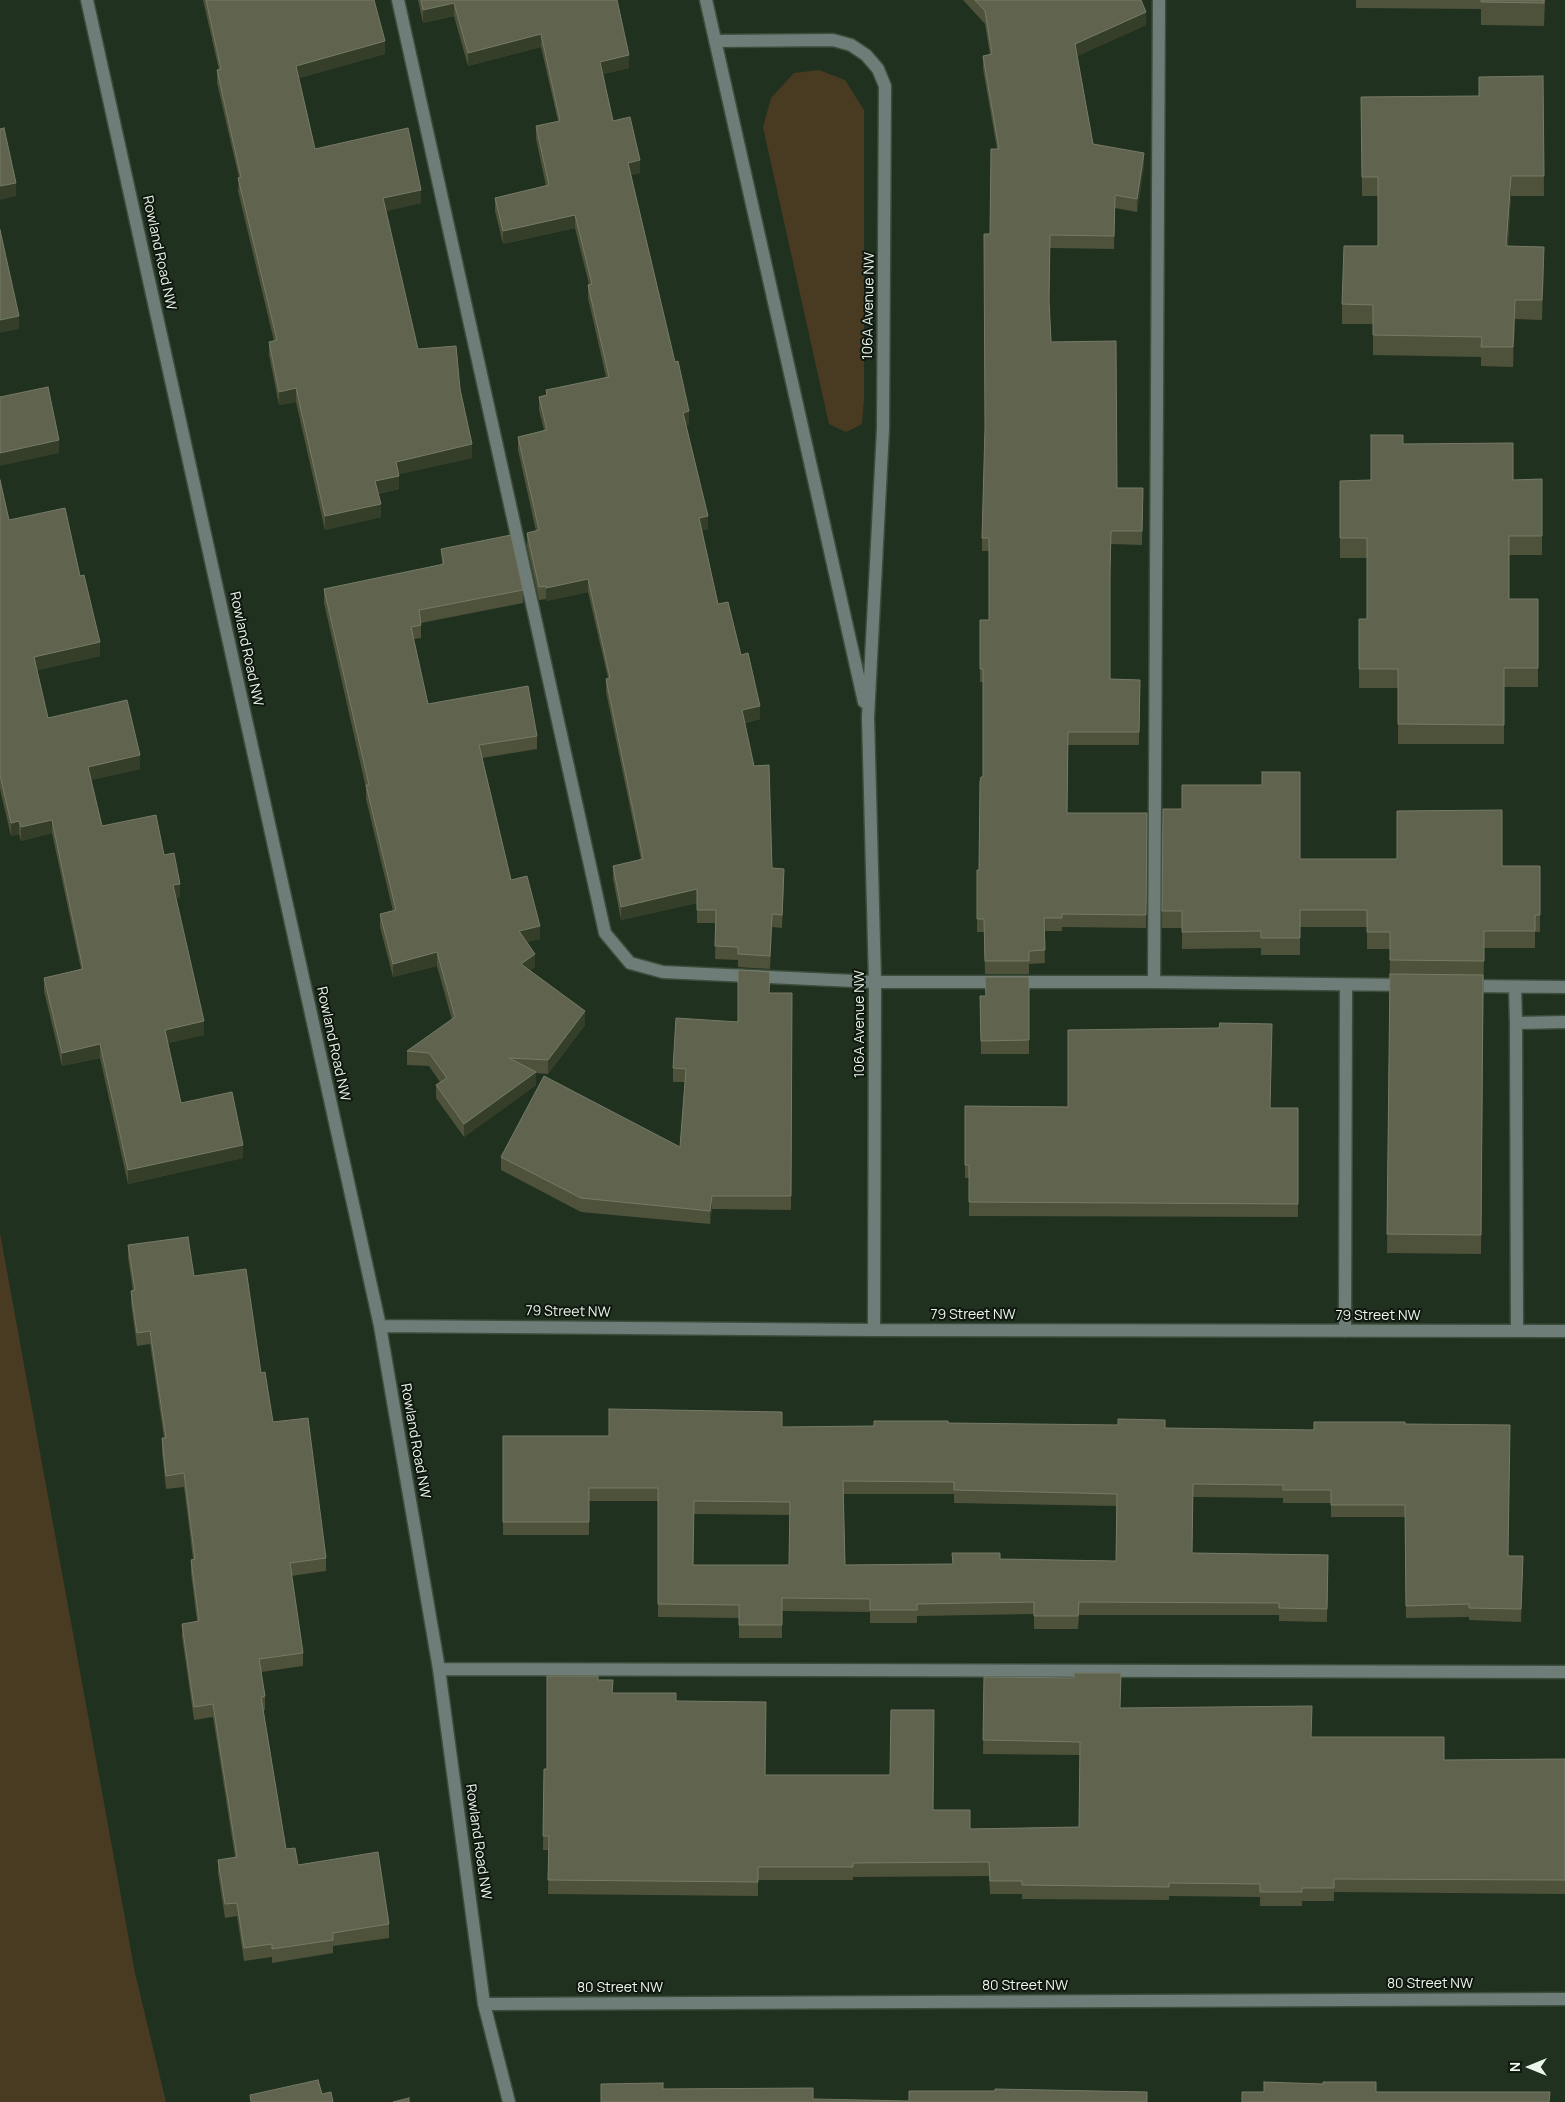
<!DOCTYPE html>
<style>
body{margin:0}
#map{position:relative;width:1565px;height:2102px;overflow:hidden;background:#203120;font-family:Manrope,sans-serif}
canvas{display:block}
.north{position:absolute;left:1505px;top:2042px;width:50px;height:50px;-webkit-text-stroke:4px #0f170f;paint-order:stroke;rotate:270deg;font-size:14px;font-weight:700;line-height:20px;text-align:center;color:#ecf7eb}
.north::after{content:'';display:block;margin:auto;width:18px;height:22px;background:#ecf7eb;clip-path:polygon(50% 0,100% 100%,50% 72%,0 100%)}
</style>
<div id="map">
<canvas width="1565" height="2102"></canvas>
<div class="north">N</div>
</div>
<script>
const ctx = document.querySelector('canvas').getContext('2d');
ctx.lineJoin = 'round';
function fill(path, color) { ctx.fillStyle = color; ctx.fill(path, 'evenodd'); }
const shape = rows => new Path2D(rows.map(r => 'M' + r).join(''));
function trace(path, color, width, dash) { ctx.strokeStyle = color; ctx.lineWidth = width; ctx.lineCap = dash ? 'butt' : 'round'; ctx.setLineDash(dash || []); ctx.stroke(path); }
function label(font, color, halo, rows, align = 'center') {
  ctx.font = font + ' Manrope,sans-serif'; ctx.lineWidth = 4; ctx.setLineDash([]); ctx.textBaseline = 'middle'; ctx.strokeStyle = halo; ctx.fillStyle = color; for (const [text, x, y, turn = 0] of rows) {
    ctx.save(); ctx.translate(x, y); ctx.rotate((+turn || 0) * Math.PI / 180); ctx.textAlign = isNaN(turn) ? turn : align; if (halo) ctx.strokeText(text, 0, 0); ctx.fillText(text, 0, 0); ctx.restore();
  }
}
const green = shape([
 [819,70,845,80,864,110,864,400,862,424,846,432,829,424,763,127,771,98,794,73],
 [0,1233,135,1973,166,2102,0,2102]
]);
const minor = shape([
 [87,0,380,1326,439,1669,484,2004,509,2102],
 [398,0,605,933,630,963,663,972,875,982,1154,982,1406,985],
 [706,0,864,702],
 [715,41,833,40,851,45,866,55,878,69,885,86,883,429,868,717,875,982,874,1330],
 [1154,982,1159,0],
 [1468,986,1565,987],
 [1515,987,1516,1023],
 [380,1326,874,1330,1565,1331],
 [1345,1331,1346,985],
 [1517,1331,1516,1023,1565,1022],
 [439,1669,1565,1672],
 [484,2004,1565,1999]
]);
const wall = shape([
 [203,0,374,0,385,54,299,78,315,149,421,203,386,211,418,349,460,389,472,458,399,474,399,489,378,494,381,517,325,530,296,402,279,405,269,355,269,342,274,341,238,191,239,178,217,83,217,70,219,70],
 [418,0,617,0,629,68,603,74,613,121,640,173,631,175,689,425,686,425,708,529,702,530,718,604,741,655,760,719,745,723,772,868,784,882,782,928,772,927,770,969,738,967,738,960,715,959,716,923,697,923,697,903,621,920,613,879,613,866,641,860,606,692,606,679,608,678,588,592,546,601,546,599,539,600,527,546,527,533,536,531,518,450,518,437,544,430,539,410,539,397,546,395,546,390,606,377,588,298,588,285,589,284,575,228,503,244,495,211,495,198,546,186,536,139,536,126,558,121,541,47,468,66,454,16,423,23],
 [963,0,1141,0,1146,25,1077,56,1093,144,1144,166,1137,212,1115,208,1114,249,1050,248,1049,302,1051,342,1117,488,1143,488,1142,545,1111,544,1110,584,1110,679,1140,680,1139,745,1068,745,1067,813,1147,813,1146,928,1062,927,1062,931,1044,931,1045,963,1029,964,1029,974,985,974,984,932,977,932,977,870,979,870,983,777,983,682,980,682,980,620,989,620,989,551,982,551,982,538,990,234,997,149,983,69,983,56,990,55,985,24],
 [1356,0,1545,0,1544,26,1481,25,1481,9,1356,8],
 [1543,76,1544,196,1511,196,1508,246,1544,266,1542,320,1515,319,1513,367,1481,366,1481,357,1373,355,1373,324,1342,324,1342,304,1378,246,1378,196,1362,196,1361,97,1479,96],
 [1403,444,1513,480,1542,479,1542,555,1509,555,1509,599,1538,599,1538,687,1504,687,1504,744,1398,744,1398,688,1359,688,1359,619,1367,619,1367,558,1340,558,1340,481,1371,480],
 [0,480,9,520,80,576,100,656,37,670,48,718,140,769,91,780,102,826,164,855,180,897,176,898,204,1035,168,1043,181,1103,243,1158,128,1184,100,1058,62,1066,44,991,44,978,81,969,52,833,21,841,19,834,11,836,0,789],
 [441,549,523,590,523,603,421,623,421,638,413,639,428,704,537,736,537,749,482,758,511,880,540,939,527,942,535,967,530,970,585,1025,548,1074,536,1073,536,1085,464,1137,436,1098,436,1085,440,1082,429,1066,407,1065,407,1051,452,1020,437,966,393,977,380,927,380,914,393,911,366,799,366,788,324,603,324,589,442,565],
 [1163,809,1300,859,1502,866,1540,866,1540,932,1535,932,1535,948,1484,948,1481,1254,1387,1253,1390,949,1367,949,1367,927,1300,927,1300,955,1261,955,1261,948,1182,949,1182,928,1162,928],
 [1029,977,1029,1054,981,1054,980,996,986,996],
 [769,993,792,993,791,1210,712,1209,710,1224,581,1212,501,1170,501,1157,680,1147,685,1082,673,1082,673,1068,738,1022],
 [965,1106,1298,1108,1298,1217,969,1216,969,1178,965,1178],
 [128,1245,194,1276,261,1373,273,1422,326,1558,326,1571,291,1576,303,1653,303,1666,261,1672,265,1696,265,1710,263,1710,286,1849,298,1865,389,1924,389,1938,333,1946,333,1953,272,1963,272,1957,244,1961,237,1916,225,1918,218,1873,218,1860,235,1857,213,1717,194,1720,182,1637,182,1624,197,1621,191,1573,191,1560,193,1559,184,1487,166,1489,162,1452,162,1438,164,1438,150,1344,137,1346,131,1304,131,1291,133,1291,128,1258],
 [948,1423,1165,1428,1314,1430,1405,1424,1509,1556,1523,1556,1521,1622,1469,1620,1469,1617,1406,1618,1405,1517,1331,1517,1331,1503,1283,1503,1283,1498,1193,1497,1192,1553,1328,1555,1327,1622,1279,1621,1279,1615,1079,1615,1078,1629,1034,1629,1034,1614,917,1616,917,1623,870,1623,870,1612,782,1611,782,1638,739,1638,739,1618,658,1617,658,1501,589,1501,589,1535,503,1535,503,1436,609,1436,782,1427,874,1426],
 [843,1494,954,1494,954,1503,1116,1506,1116,1561,1000,1559,952,1564,845,1565],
 [694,1514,790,1515,789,1565,693,1565],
 [984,1677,1120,1708,1312,1737,1444,1760,1565,1759,1565,1894,1334,1892,1334,1901,1302,1901,1302,1906,1260,1906,1260,1897,1169,1896,1169,1900,1022,1899,1022,1894,990,1894,989,1876,853,1877,853,1880,758,1880,758,1896,548,1894,549,1850,543,1850,544,1769,547,1769,598,1680,613,1693,676,1701,765,1775,933,1810,970,1829,1079,1827,1080,1755,983,1754]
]);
const shadedWall = shape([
 [454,3,454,16,423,23,423,10],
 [1146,12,1146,25,1075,57,1075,44],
 [541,34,541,47,468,66,468,53],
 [385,41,385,54,296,79,296,66],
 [629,55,629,68,600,75,600,62],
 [1144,153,1144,166,1137,212,1137,199],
 [640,160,640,173,628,176,628,163],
 [1511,176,1511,196,1506,265,1506,246],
 [16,183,16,196,0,200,0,186],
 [421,190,421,203,383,212,383,198],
 [575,215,575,228,503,244,503,231],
 [1544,247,1544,266,1542,320,1542,300],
 [1515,300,1515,319,1513,367,1513,347],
 [19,316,19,329,0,333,0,320],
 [296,388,296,402,279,405,279,392],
 [689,411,689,425,683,426,683,413],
 [59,440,59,453,0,466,0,453],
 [472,444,472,458,396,475,396,462],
 [399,476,399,489,375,494,375,481],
 [381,504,381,517,325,530,325,516],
 [708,516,708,529,699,531,699,518],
 [588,579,588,592,546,601,546,588],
 [100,642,100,656,34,671,34,657],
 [760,706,760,719,742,723,742,710],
 [140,755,140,769,88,781,88,767],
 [52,820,52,833,21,841,21,827],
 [19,821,19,834,11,836,11,823],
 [180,884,180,897,173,899,173,885],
 [697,889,697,903,621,920,621,907],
 [772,914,772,927,770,969,770,956],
 [540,926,540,939,519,944,519,931],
 [437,952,437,966,393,977,393,964],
 [535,954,535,967,521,977,521,964],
 [585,1011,585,1025,548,1074,548,1060],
 [204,1021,204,1035,165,1044,165,1030],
 [100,1044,100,1058,62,1066,62,1053],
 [536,1072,536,1085,464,1137,464,1124],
 [243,1145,243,1158,128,1184,128,1170],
 [712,1196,712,1209,710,1224,710,1211]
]);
const building = shape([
 [206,0,374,0,385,41,296,66,315,149,408,128,421,190,383,198,418,349,456,346,460,389,472,444,396,462,399,476,375,481,381,504,325,516,296,388,279,392,269,342,277,340,238,178,241,177,217,70,221,69,206,0],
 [421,0,617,0,629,55,600,62,613,121,630,117,640,160,628,163,675,362,678,361,689,411,683,413,708,516,699,518,718,604,728,602,741,655,748,653,760,706,742,710,754,766,769,765,772,868,784,869,782,915,772,914,770,956,738,954,738,947,715,946,716,910,697,910,697,889,621,907,613,866,643,859,606,679,610,678,588,579,546,588,546,586,539,587,527,533,539,530,518,437,547,430,539,397,547,395,546,390,609,377,588,285,592,284,575,215,503,231,495,198,549,185,536,126,560,121,541,34,468,53,454,3,423,10,421,0],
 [975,0,1141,0,1146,12,1075,44,1093,144,1144,153,1137,199,1115,195,1114,236,1050,235,1049,300,1051,342,1116,341,1117,488,1143,488,1142,531,1111,531,1110,571,1110,679,1140,680,1139,732,1068,732,1067,813,1147,813,1146,915,1062,914,1062,918,1044,918,1045,950,1029,951,1029,961,985,961,984,919,977,919,977,870,979,870,980,781,981,777,983,777,983,669,980,669,980,620,989,620,989,538,982,538,985,428,984,234,990,234,991,149,999,149,983,56,992,54,985,11,975,0],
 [1481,0,1544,0,1544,3,1481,2,1481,0],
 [1543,76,1544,176,1511,176,1506,246,1544,247,1542,300,1515,300,1513,347,1481,347,1482,337,1373,335,1373,305,1342,304,1344,246,1378,246,1378,177,1362,177,1361,97,1479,96,1479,77,1543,76],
 [4,128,16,183,0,186,0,129,4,128],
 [0,230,19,316,0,320,0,230],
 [48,387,59,440,0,453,0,397,48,387],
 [1371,435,1403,435,1403,444,1513,443,1513,480,1542,479,1542,536,1509,536,1509,599,1538,599,1538,668,1504,668,1504,725,1398,724,1398,669,1359,669,1359,619,1367,619,1367,538,1340,538,1340,481,1371,480,1371,435],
 [0,480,9,520,65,508,80,576,84,575,100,642,34,657,48,718,127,700,140,755,88,767,102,826,156,815,164,855,174,853,180,884,173,885,204,1021,165,1030,181,1103,232,1092,243,1145,128,1170,100,1044,62,1053,44,978,83,969,52,820,21,827,19,821,11,823,0,775,0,480],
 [511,535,523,590,419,610,421,625,411,627,428,704,528,686,537,736,479,745,511,880,527,876,540,926,519,931,535,954,521,964,585,1011,548,1060,509,1058,536,1072,464,1124,436,1085,447,1078,429,1053,407,1051,455,1017,437,952,393,964,380,914,396,910,366,785,369,785,324,589,444,564,441,549,511,535],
 [1262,772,1300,772,1300,859,1397,859,1397,811,1502,810,1502,866,1540,866,1540,915,1535,915,1535,931,1484,931,1484,961,1390,960,1390,932,1367,932,1367,910,1300,910,1300,938,1261,938,1261,931,1182,932,1182,911,1162,911,1163,809,1182,809,1182,785,1262,785,1262,772],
 [738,970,770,972,769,993,792,993,791,1196,712,1196,710,1211,581,1198,501,1157,544,1076,680,1147,686,1069,673,1068,676,1018,738,1022,738,970],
 [1390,974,1483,975,1481,1235,1387,1234,1390,974],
 [985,977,1029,977,1029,1040,981,1041,980,996,986,996,985,977],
 [1220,1023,1272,1024,1270,1108,1298,1108,1298,1204,969,1202,969,1165,965,1165,965,1106,1068,1107,1068,1030,1219,1028,1220,1023],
 [188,1237,194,1276,246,1269,261,1373,265,1372,273,1422,308,1418,326,1558,290,1563,303,1653,259,1659,265,1696,261,1697,286,1849,295,1848,298,1865,378,1852,389,1924,333,1933,333,1940,272,1949,272,1944,244,1948,237,1903,225,1904,218,1860,237,1857,213,1704,194,1707,182,1624,199,1621,191,1560,195,1559,184,1473,166,1476,162,1438,166,1438,150,1331,137,1333,131,1291,135,1290,128,1245,188,1237],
 [609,1409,782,1412,782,1427,874,1426,874,1421,948,1421,948,1423,1118,1425,1118,1419,1165,1420,1165,1428,1314,1430,1314,1422,1405,1422,1405,1424,1510,1425,1508,1556,1523,1556,1521,1609,1469,1608,1469,1604,1406,1606,1405,1505,1331,1505,1331,1490,1283,1490,1283,1485,1193,1484,1192,1553,1328,1555,1327,1609,1279,1608,1279,1603,1079,1602,1078,1616,1034,1616,1034,1602,917,1604,917,1610,870,1610,870,1599,782,1598,782,1625,739,1625,739,1605,658,1604,658,1488,589,1488,589,1522,503,1522,503,1436,609,1436,609,1409],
 [843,1481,954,1482,954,1490,1117,1494,1116,1561,1000,1559,1000,1553,952,1553,953,1564,845,1565,843,1481],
 [694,1501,790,1502,789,1565,693,1565,694,1501],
 [1074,1673,1121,1673,1120,1708,1312,1706,1311,1737,1444,1737,1444,1760,1565,1759,1565,1880,1334,1879,1334,1888,1302,1888,1302,1892,1260,1892,1260,1884,1169,1883,1169,1887,1022,1885,1022,1881,990,1881,989,1862,853,1863,853,1867,758,1867,758,1882,548,1880,549,1836,543,1836,544,1769,547,1769,547,1676,598,1676,598,1680,613,1680,612,1693,676,1693,676,1701,766,1702,765,1775,890,1775,891,1710,934,1710,933,1810,970,1810,970,1829,1079,1827,1080,1742,983,1740,984,1677,1074,1678,1074,1673],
 [318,2080,322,2094,331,2092,333,2102,251,2102,250,2095,318,2080],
 [1264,2082,1323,2084,1323,2082,1376,2082,1376,2092,1550,2092,1549,2102,1242,2102,1242,2092,1264,2092,1264,2082],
 [663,2083,663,2089,813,2088,813,2099,909,2101,909,2091,995,2091,995,2089,1147,2092,1147,2102,601,2102,601,2084,663,2083],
 [409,2098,409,2102,393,2102,409,2098]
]);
const streetNames = [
 ["Rowland Road NW",159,253,78],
 ["106A Avenue NW",869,306,-89],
 ["Rowland Road NW",246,649,78],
 ["106A Avenue NW",860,1024,-90],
 ["Rowland Road NW",333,1044,78],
 ["79 Street NW",568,1312,1],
 ["79 Street NW",973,1315],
 ["79 Street NW",1378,1316],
 ["Rowland Road NW",415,1441,80],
 ["Rowland Road NW",478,1842,82],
 ["80 Street NW",1430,1984],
 ["80 Street NW",1025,1986],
 ["80 Street NW",620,1988]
];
fill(green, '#483b22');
trace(minor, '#3d4d3c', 15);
trace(minor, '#6f7d79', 12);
fill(wall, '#4f523b');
fill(shadedWall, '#353e28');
fill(building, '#60644e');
trace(building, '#767b67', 1);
label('14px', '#ecf7eb', '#0f170f', streetNames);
</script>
